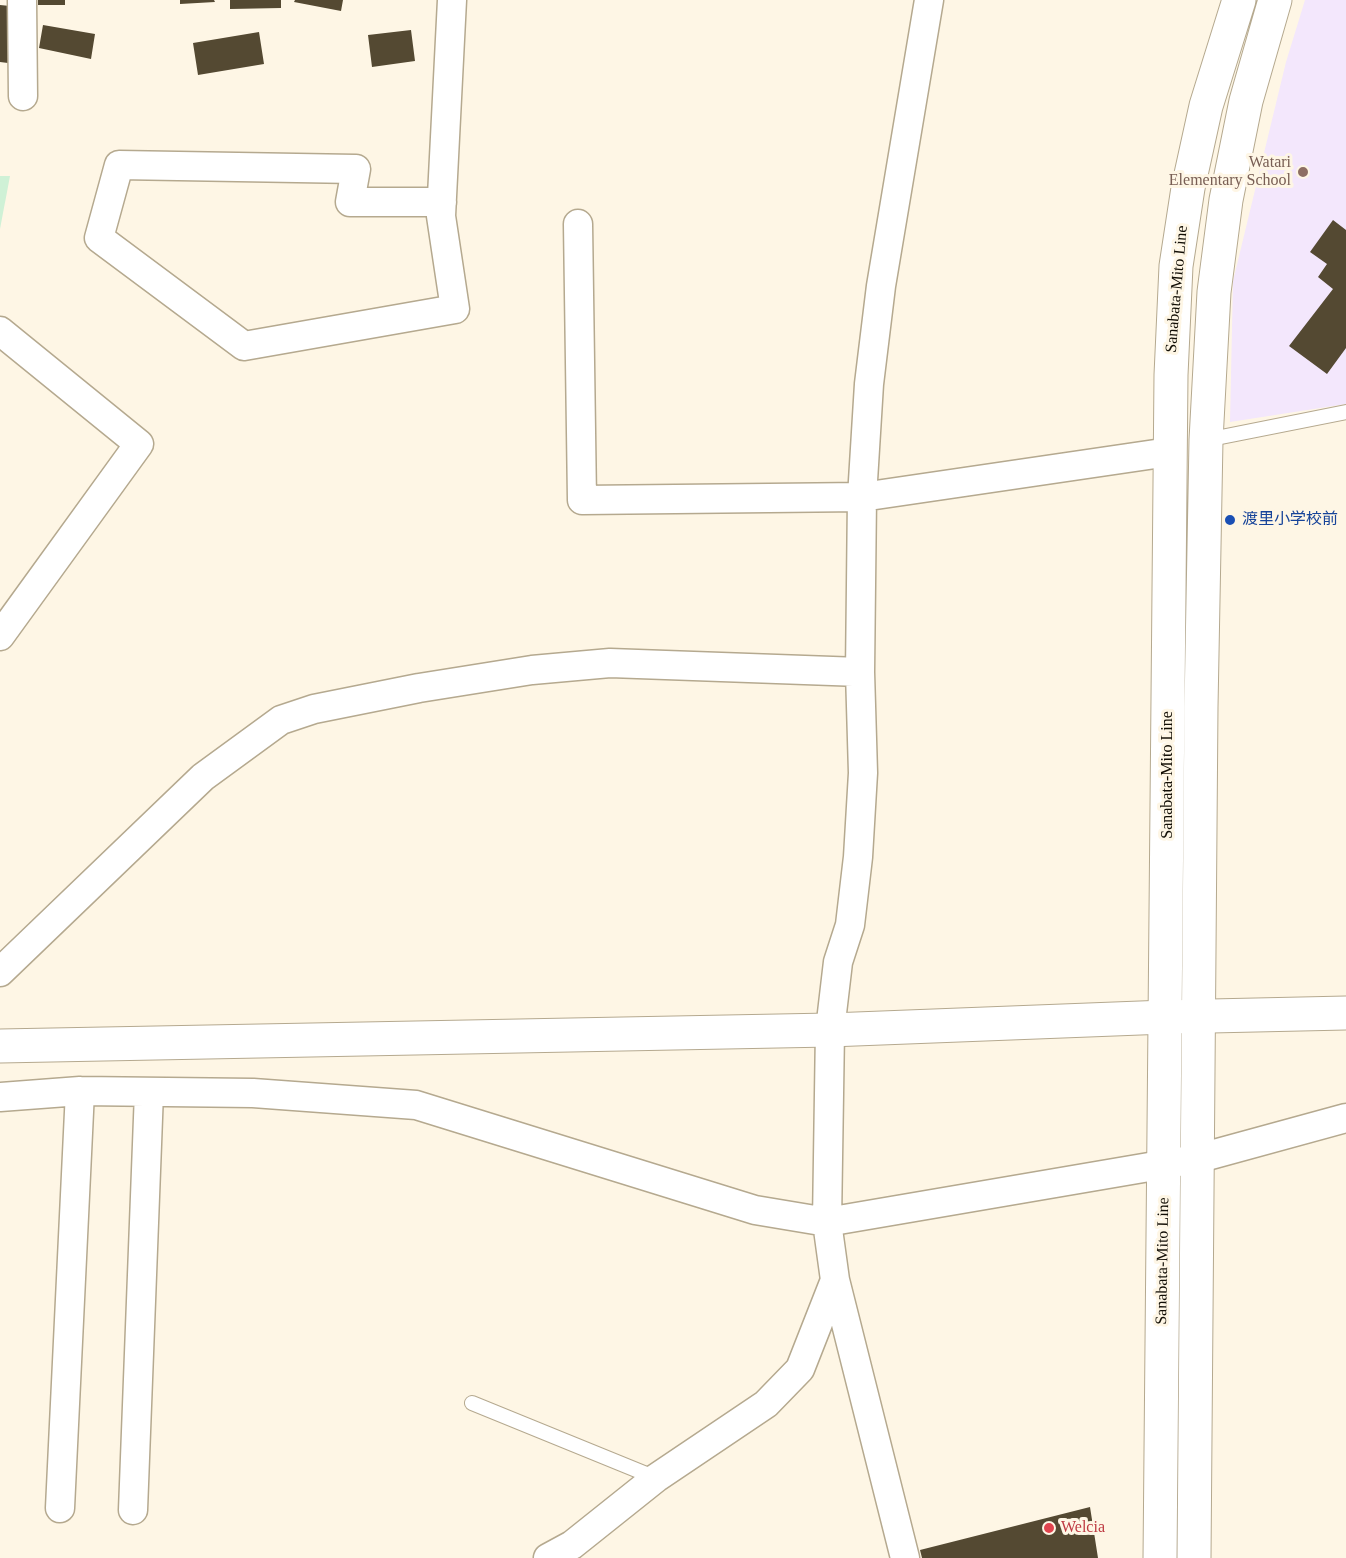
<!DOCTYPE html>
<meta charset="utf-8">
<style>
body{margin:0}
canvas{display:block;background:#fef6e5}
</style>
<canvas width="1346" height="1558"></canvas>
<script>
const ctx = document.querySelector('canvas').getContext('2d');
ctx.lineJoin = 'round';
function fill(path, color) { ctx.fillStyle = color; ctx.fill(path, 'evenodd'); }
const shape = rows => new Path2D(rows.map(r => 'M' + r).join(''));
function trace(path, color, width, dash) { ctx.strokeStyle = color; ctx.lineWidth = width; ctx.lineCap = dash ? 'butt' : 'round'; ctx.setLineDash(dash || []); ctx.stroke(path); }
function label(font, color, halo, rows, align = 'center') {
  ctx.font = font + ' "Times New Roman","Noto Sans JP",serif'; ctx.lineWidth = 6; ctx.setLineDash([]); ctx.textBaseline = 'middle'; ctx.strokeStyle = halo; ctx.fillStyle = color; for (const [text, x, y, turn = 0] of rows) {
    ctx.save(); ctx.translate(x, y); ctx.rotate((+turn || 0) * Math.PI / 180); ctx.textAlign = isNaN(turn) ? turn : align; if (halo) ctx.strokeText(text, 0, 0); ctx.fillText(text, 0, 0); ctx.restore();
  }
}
const education = shape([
 [1305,0,1346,0,1346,404,1230,422,1233,281,1286,62]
]);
const green = shape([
 [0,176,10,176,0,229]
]);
const building = shape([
 [38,0,65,0,65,5,38,5],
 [180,0,214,0,215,2,180,4],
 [230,0,281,0,281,8,230,9],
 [295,0,343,0,341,11,294,2],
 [0,5,10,6,8,63,0,62],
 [43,25,95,34,91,59,39,48],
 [411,30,415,61,372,67,368,35],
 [259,32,264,64,198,75,193,43],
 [1333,220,1346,230,1346,348,1327,374,1289,346,1333,289,1318,277,1327,264,1310,252],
 [1090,1507,1098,1558,922,1558,920,1550]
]);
const service = shape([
 [1206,440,1346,412],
 [472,1403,656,1478]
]);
const minor = shape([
 [22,0,23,96],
 [442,202,350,202,356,169,119,165,99,238,244,346,455,309,441,216,452,0],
 [578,224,582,500,862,497,1169,452],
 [0,331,139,444,0,636],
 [0,972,203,777,281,720,314,709,419,688,532,670,610,663,860,672],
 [0,1097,80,1091,253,1093,416,1105,755,1210,827,1222,1196,1159,1346,1118],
 [835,1280,905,1558],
 [60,1508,80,1091],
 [133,1510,149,1092],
 [548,1558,572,1545,656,1478,766,1404,800,1369,835,1280,827,1222,830,1030,838,962,850,925,858,857,863,773,860,672,862,497,869,384,881,286,929,0]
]);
const tertiary = shape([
 [0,1046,830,1030,1166,1017,1346,1013]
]);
const secondary = shape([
 [1160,1558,1171,375,1176,266,1188,188,1206,106,1239,0],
 [1194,1558,1201,707,1206,440,1214,292,1226,200,1246,101,1275,0]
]);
const markers = [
 [1303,172,6,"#8d6e63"],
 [1230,520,6,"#1a4fb4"],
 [1049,1528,6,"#e0444e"]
];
const educationNames = [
 ["Watari",1291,163],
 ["Elementary School",1291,181]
];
const streetNames = [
 ["Sanabata-Mito Line",1177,289,-85],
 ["Sanabata-Mito Line",1168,775,-90],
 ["Sanabata-Mito Line",1163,1261,-89]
];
const transitNames = [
 ["渡里小学校前",1242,520]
];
const healthNames = [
 ["Welcia",1061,1528]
];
fill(education, '#f3e7fc');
fill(green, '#cff1d6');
fill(building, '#544932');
trace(service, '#b5a98f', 16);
trace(minor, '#b5a98f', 31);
trace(tertiary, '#b5a98f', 35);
trace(secondary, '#b5a98f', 35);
trace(service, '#fff', 14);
trace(minor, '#fff', 28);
trace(tertiary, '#fff', 33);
trace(secondary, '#fff', 33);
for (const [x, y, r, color] of markers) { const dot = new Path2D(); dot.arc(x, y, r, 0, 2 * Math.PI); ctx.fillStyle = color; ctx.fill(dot); trace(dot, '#fef6e5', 2); }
label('16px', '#785e54', '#fef6e5', educationNames, 'right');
label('16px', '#120e05', '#fef6e5', streetNames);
label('16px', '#164399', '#fef6e5', transitNames, 'left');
label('16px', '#be3a42', '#fef6e5', healthNames, 'left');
</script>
